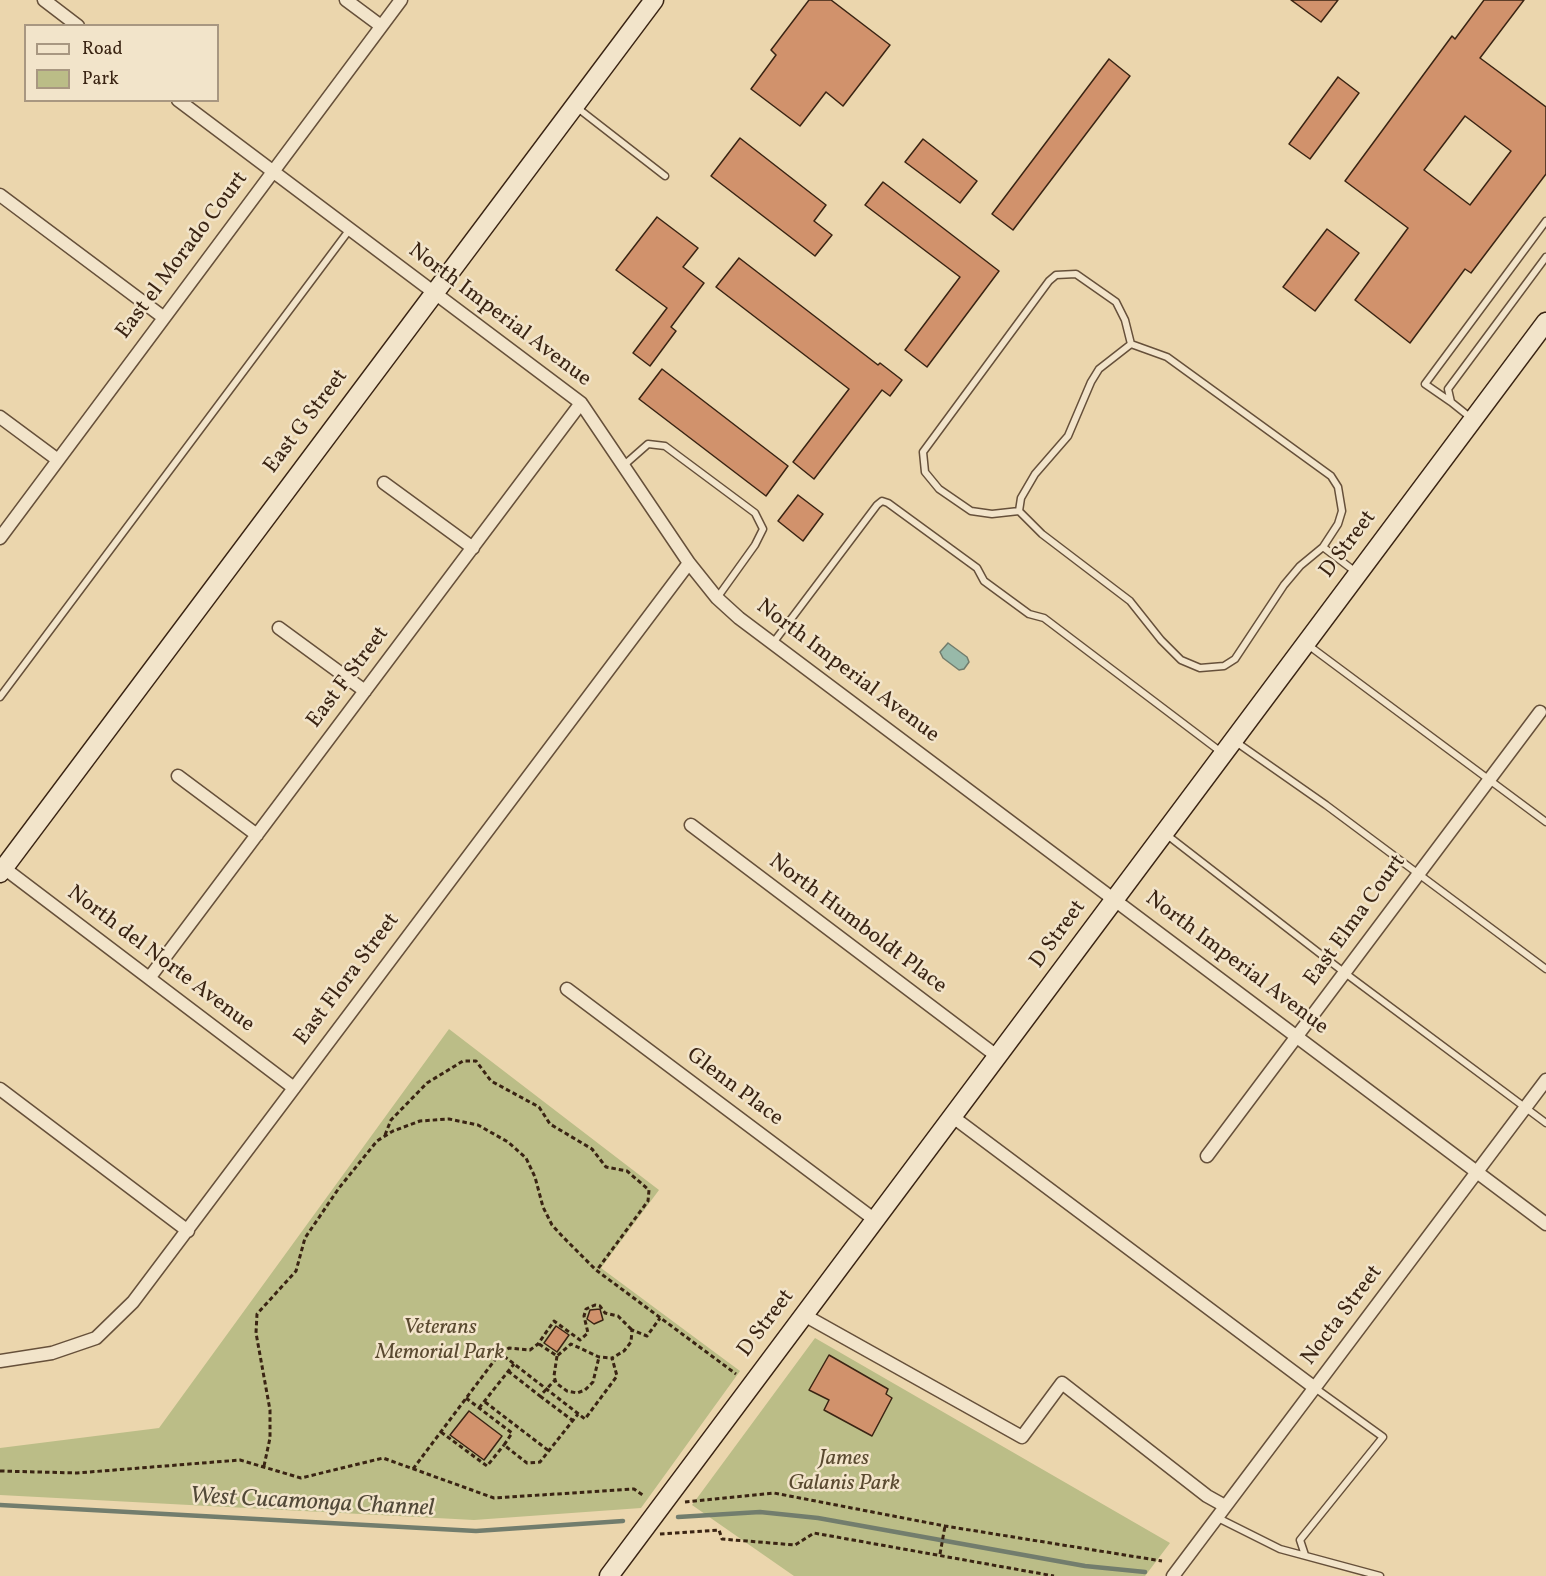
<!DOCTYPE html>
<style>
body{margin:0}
#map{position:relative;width:1546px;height:1576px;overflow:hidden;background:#ebd6ad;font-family:Vollkorn,serif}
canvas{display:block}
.legend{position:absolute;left:24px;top:24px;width:195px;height:78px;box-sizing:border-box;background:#f2e4ca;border:2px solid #a89781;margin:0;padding:8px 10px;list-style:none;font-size:18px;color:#3a2413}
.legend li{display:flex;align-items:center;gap:12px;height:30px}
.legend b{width:30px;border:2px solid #a89781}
</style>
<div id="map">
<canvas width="1546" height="1576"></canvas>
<ul class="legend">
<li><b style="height:8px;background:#f2e4ca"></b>Road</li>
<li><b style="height:16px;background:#bbbd87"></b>Park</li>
</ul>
</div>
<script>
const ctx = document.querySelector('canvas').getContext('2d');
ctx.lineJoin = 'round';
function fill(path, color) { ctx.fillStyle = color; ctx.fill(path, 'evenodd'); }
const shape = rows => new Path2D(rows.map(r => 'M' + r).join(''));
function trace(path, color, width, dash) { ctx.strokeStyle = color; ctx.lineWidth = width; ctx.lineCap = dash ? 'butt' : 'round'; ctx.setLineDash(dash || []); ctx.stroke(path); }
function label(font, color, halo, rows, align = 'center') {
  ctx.font = font + ' Vollkorn,serif'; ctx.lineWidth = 5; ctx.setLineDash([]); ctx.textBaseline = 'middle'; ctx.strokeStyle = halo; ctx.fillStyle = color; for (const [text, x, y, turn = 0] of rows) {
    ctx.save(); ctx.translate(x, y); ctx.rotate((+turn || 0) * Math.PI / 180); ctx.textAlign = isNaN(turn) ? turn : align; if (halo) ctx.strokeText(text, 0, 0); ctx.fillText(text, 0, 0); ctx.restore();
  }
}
const green = shape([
 [449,1029,659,1190,601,1268,740,1371,641,1508,474,1520,0,1495,0,1448,159,1428],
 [815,1338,1170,1543,1145,1576,794,1576,692,1505]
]);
const water = shape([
 [948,643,967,657,969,662,964,669,959,670,943,658,940,652,948,643]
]);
const stream = shape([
 [0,1505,476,1531,623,1521],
 [678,1517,760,1512,818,1518,1085,1566,1145,1572]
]);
const building = shape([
 [809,0,831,0,890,45,843,106,826,92,800,126,751,89,776,55,771,50,809,0],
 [1291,0,1338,0,1321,22,1291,0],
 [1484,0,1524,0,1480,58,1546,107,1546,174,1471,273,1465,269,1410,343,1355,300,1408,228,1345,181,1452,36,1455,39,1484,0],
 [1465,116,1511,151,1470,205,1424,170,1465,116],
 [1109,59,1130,76,1013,230,992,214,1109,59],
 [1338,77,1359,93,1310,159,1289,144,1338,77],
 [740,138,826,205,814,221,832,235,815,256,711,176,740,138],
 [923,139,977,181,960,203,905,162,923,139],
 [883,182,999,271,927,367,905,350,960,277,865,205,883,182],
 [657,217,698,248,683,267,704,283,671,327,676,331,650,366,633,353,667,308,616,270,657,217],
 [1327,229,1359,253,1315,311,1283,287,1327,229],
 [739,258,878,365,880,363,902,380,890,396,882,390,814,479,793,462,849,389,716,287,739,258],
 [662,369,788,466,766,496,639,399,662,369],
 [798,495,823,514,803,541,778,521,798,495],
 [600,1309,603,1320,594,1324,587,1319,590,1310,600,1309],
 [556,1326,569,1335,557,1352,544,1343,556,1326],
 [829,1355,888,1389,886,1394,892,1398,872,1436,824,1410,829,1400,809,1390,829,1355],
 [469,1411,502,1436,484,1460,450,1435,469,1411]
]);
const path = shape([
 [385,1135,391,1120,427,1083,463,1061,476,1061,491,1081,539,1107,550,1124,592,1149,606,1167,627,1171,649,1190,648,1201,597,1270],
 [539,1344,557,1356,571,1344,599,1357,612,1358],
 [501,1353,509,1348,530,1350,538,1344,554,1321,580,1340,588,1333,584,1316,586,1309,595,1305,600,1306,605,1313,618,1316,632,1330],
 [557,1356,554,1376,556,1383,567,1391,577,1393,585,1390,593,1382,599,1357],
 [508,1371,540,1396,555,1380],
 [540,1396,572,1420],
 [466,1398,512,1433,504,1445,527,1463,540,1462,578,1414],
 [485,1402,549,1451],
 [479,1408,514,1364],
 [441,1432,487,1466,504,1445],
 [264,1466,270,1438,270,1410,256,1333,257,1314,296,1271,305,1238,339,1188,377,1141,393,1131,420,1121,449,1119,478,1125,508,1142,526,1158,535,1177,543,1207,552,1225,563,1237,596,1270,736,1374],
 [413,1469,500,1353,585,1419,617,1376,612,1358,624,1351,631,1342,632,1330,647,1336,660,1318],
 [0,1471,77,1473,240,1460,301,1478,383,1458,494,1498,634,1489,644,1496],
 [685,1502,774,1493,945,1526,1162,1561],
 [660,1534,719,1530,722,1539,795,1545,814,1533,1054,1576],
 [940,1554,945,1526]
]);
const lane = shape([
 [575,106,665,176],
 [1451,402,1425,384,1546,221],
 [1471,418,1451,402,1448,389,1546,257],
 [623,466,648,444,665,446,755,513,763,529,755,545,717,598],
 [1019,511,1021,498,1035,474,1068,436,1091,382,1099,369,1131,344],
 [1323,547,1300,566,1284,585,1235,659,1224,666,1200,668,1181,660,1161,640,1130,601,1042,534,1019,511,992,514,971,511,939,489,925,472,923,452,1049,281,1056,275,1076,274,1116,302,1125,320,1131,344,1167,357,1331,476,1338,487,1342,511,1338,524,1323,547,1357,573],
 [773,643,877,505,882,501,888,503,977,568,984,581,1029,614,1044,618,1221,752],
 [1308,645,1546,822],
 [0,697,350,229],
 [1236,742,1326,805,1546,969],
 [1167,835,1345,973,1546,1123],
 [1218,1518,1280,1549,1380,1576],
 [1305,1555,1300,1540,1383,1437,1315,1388]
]);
const street = shape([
 [44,0,78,26],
 [346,0,381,26],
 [178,100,581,403,689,563,717,598,739,618,1546,1224],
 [0,195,163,317],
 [0,417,58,460],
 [384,483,473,548],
 [0,538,401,0],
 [279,628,365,691],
 [178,776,257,835],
 [691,825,998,1057],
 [0,865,294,1088],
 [150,977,581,403],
 [567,989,875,1220],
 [0,1089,188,1231],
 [953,1117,1315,1388],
 [1207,1156,1540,712],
 [804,1315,1022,1437,1062,1383,1207,1496,1225,1506],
 [0,1361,52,1353,96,1338,133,1302,689,563],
 [1173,1576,1546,1080]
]);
const secondary = shape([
 [0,873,654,0],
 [609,1576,1546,322]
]);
const streetNames = [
 ["East el Morado Court",183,256,-53],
 ["North Imperial Avenue",499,316,37],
 ["East G Street",307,422,-53],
 ["D Street",1349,545,-53],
 ["North Imperial Avenue",847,672,37],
 ["East F Street",349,678,-53],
 ["East Elma Court",1356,921,-54],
 ["North Humboldt Place",857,925,37],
 ["D Street",1059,935,-54],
 ["North del Norte Avenue",160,960,37],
 ["North Imperial Avenue",1236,964,37],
 ["East Flora Street",348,980,-53],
 ["Glenn Place",734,1088,37],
 ["Nocta Street",1343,1316,-53],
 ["D Street",767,1324,-53]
];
const parkNames = [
 ["Veterans",440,1329],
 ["Memorial Park",440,1354],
 ["James",844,1460],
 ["Galanis Park",844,1485]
];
const waterNames = [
 ["West Cucamonga Channel",312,1504,3]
];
fill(green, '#bbbd87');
fill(water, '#98b9a9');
trace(water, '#727d6d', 1.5);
trace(stream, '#727d6d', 4.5);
fill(building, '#d1926c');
trace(building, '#3a2413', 1.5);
trace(lane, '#66503a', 9);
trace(street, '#66503a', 15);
trace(secondary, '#3a2413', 21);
trace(path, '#3a2413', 3, [4.5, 3]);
trace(lane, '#f2e4ca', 6);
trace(street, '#f2e4ca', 12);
trace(secondary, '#f2e4ca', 18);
label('22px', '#3a2413', '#f2e4ca', streetNames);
label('italic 22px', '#5a4a30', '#f2e4ca', parkNames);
label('italic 24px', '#524938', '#f2e4ca', waterNames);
</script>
